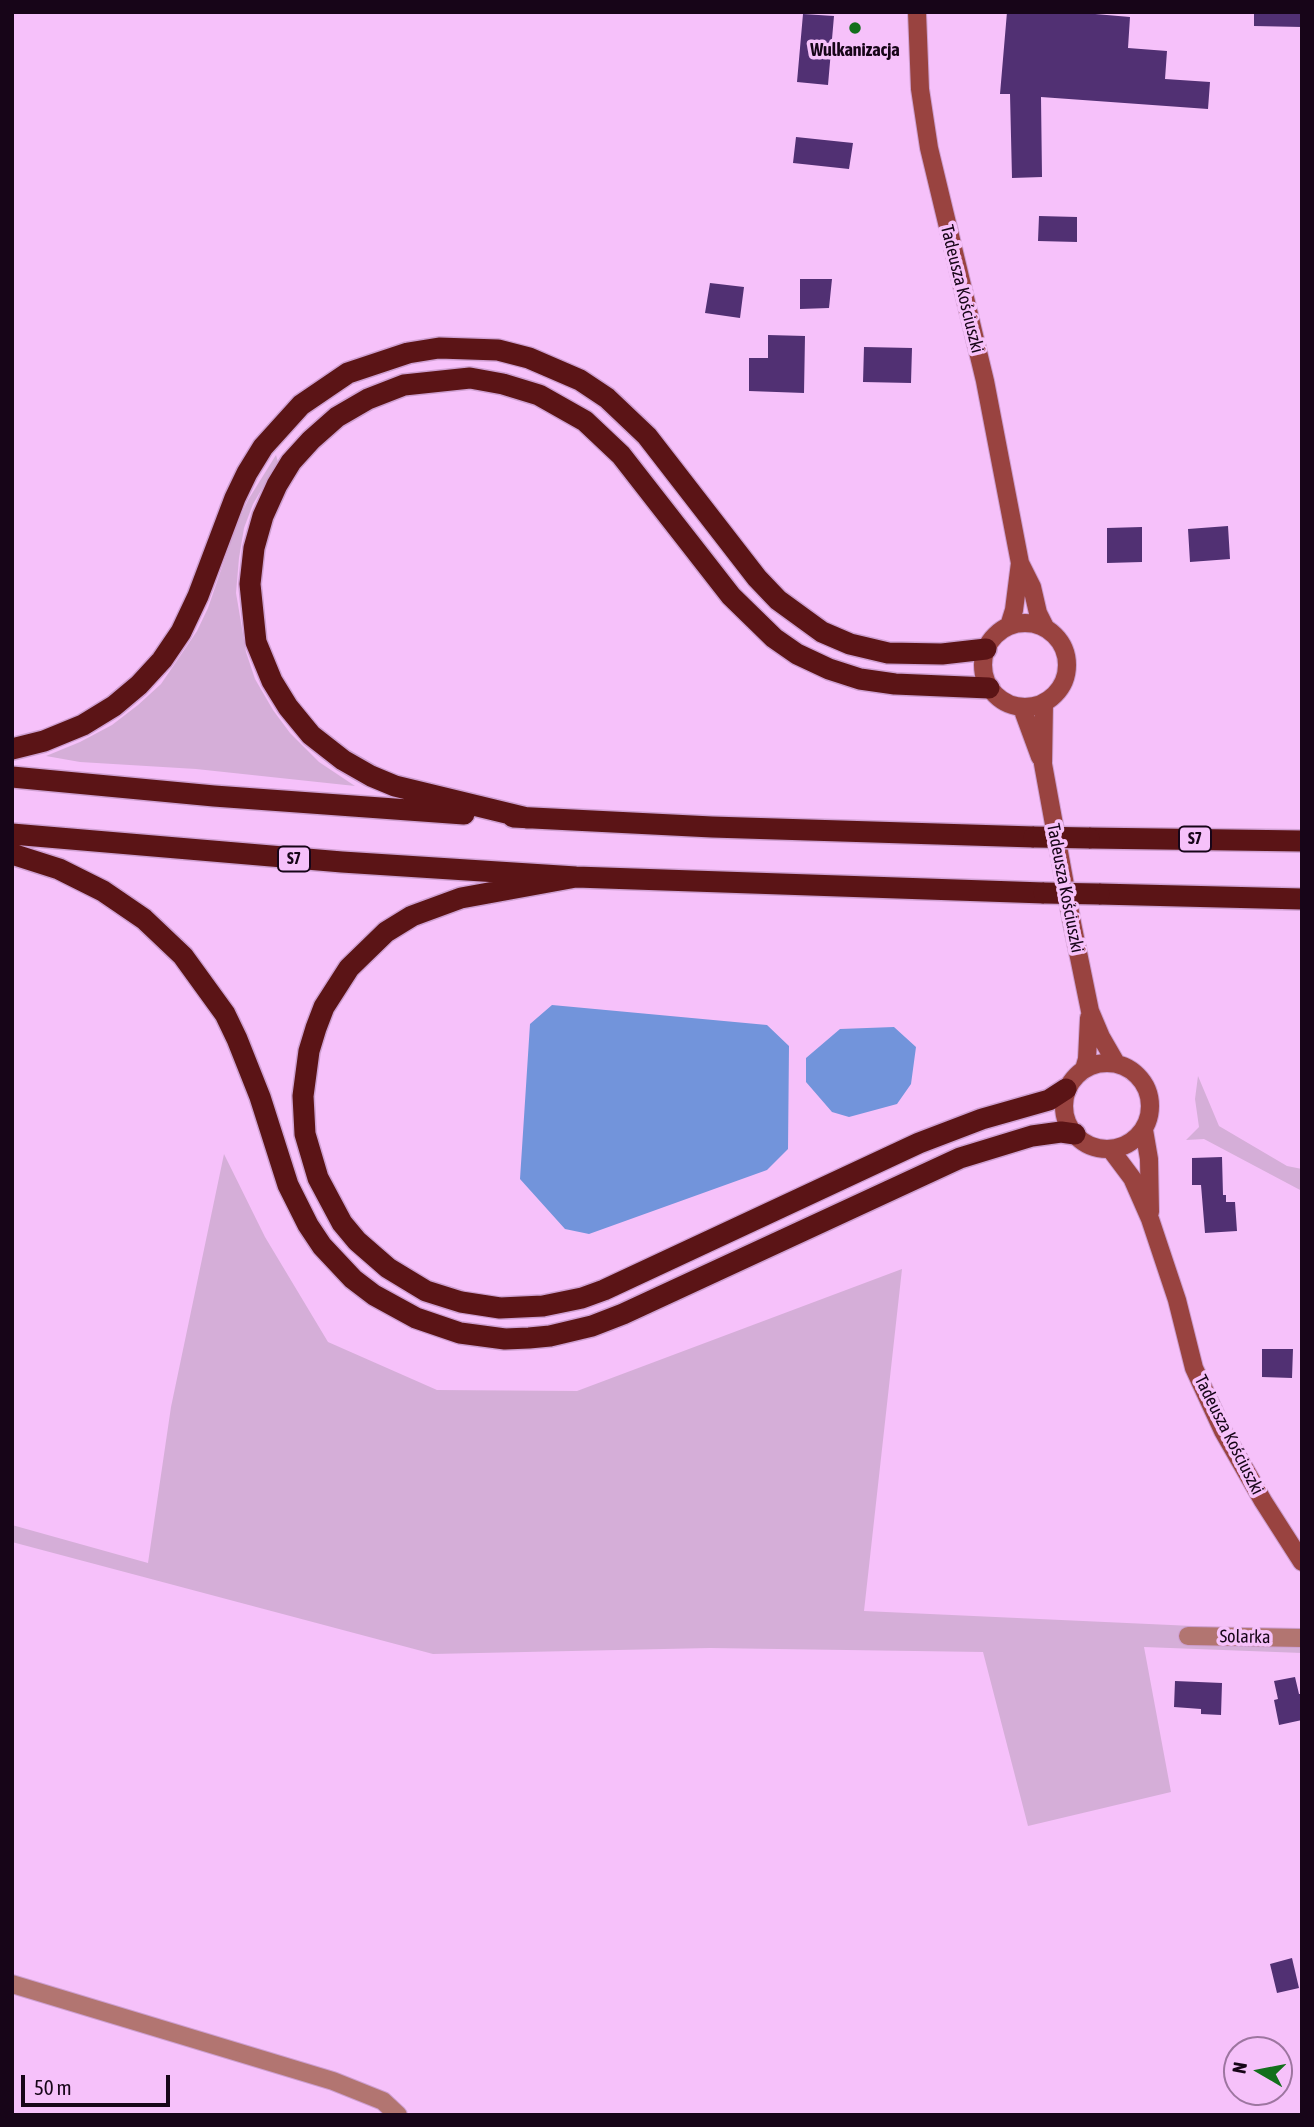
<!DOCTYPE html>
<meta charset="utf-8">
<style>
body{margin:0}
#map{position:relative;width:1314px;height:2127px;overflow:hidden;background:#f6c1fa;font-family:"Asap Condensed",sans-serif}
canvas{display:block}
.frame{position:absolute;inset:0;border:14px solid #170518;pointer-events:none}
.north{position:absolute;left:1223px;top:2036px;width:70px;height:70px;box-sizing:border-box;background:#f6c1fa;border:2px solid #9d76a0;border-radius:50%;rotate:280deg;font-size:19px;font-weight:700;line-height:28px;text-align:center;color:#170518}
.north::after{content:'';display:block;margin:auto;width:24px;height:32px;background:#136f1c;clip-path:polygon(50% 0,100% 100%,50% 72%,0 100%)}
.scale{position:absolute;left:21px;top:2075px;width:149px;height:32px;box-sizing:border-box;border:4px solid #170518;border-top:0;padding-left:9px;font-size:21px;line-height:24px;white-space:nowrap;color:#170518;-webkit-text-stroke:5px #f6c1fa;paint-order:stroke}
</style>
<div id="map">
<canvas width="1314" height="2127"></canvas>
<div class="frame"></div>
<div class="north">N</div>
<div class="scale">50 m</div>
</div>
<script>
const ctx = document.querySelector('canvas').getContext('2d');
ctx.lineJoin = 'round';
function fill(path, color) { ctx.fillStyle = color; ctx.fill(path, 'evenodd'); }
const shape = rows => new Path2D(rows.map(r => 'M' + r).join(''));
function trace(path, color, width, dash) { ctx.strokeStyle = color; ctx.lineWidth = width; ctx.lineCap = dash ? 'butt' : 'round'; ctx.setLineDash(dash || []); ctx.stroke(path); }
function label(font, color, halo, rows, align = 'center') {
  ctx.font = font + ' "Asap Condensed",sans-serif'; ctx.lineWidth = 7; ctx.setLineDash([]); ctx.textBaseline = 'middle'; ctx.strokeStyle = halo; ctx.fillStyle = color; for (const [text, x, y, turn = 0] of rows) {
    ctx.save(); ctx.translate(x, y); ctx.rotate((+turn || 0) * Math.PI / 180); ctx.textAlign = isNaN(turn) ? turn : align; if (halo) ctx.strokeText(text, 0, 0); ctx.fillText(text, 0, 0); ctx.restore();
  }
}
const green = shape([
 [276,455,278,462,253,504,244,528,239,558,236,593,246,652,255,679,273,710,290,733,319,762,355,786,196,769,80,762,46,756,80,742,112,725,138,705,161,684,197,631,208,608,236,526,248,500],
 [1198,1076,1219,1126,1287,1166,1302,1169,1302,1191,1204,1139,1186,1140,1199,1127,1195,1099],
 [224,1154,265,1237,328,1342,437,1390,577,1391,902,1269,864,1611,1302,1631,1302,1653,1144,1647,1171,1792,1028,1826,983,1652,710,1648,433,1654,12,1542,12,1525,148,1563,171,1407]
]);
const water = shape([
 [552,1005,767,1025,789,1046,788,1149,767,1170,589,1234,565,1229,520,1179,530,1024],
 [894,1027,916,1047,911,1084,897,1104,849,1117,832,1112,806,1082,806,1058,840,1029]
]);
const building = shape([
 [1007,12,1072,12,1130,17,1128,48,1167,51,1165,79,1210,82,1208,109,1041,97,1042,177,1012,178,1010,94,1000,94],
 [1254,12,1302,12,1302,27,1254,26],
 [803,14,834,16,828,85,797,82],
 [796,137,853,143,849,169,793,163],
 [1039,216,1077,217,1077,242,1038,241],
 [800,279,832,279,829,308,800,309],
 [710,283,744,287,740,318,705,313],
 [768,335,805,336,804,393,749,391,749,358,768,358],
 [864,347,912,348,911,383,863,382],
 [1228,526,1230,559,1190,562,1188,529],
 [1142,527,1142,562,1107,563,1107,528],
 [1222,1157,1223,1195,1226,1195,1226,1202,1235,1202,1237,1231,1205,1233,1201,1185,1192,1185,1192,1158],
 [1262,1349,1293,1349,1292,1378,1262,1377],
 [1295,1677,1299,1694,1302,1694,1302,1720,1279,1725,1274,1700,1278,1699,1274,1681],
 [1175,1681,1222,1683,1221,1715,1201,1714,1201,1709,1174,1707],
 [1292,1958,1299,1988,1277,1993,1270,1964]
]);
const street = shape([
 [1188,1636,1302,1638],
 [12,1984,333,2081,383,2101,398,2115]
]);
const secondary = shape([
 [917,12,920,89,929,148,985,381,1020,563,1014,610,1009,626],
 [1020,563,1032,587,1038,613,1045,627],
 '983 665a42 42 0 1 1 84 0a42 42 0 1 1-84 0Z',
 [1044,703,1043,764,1072,923,1090,1011,1101,1037,1116,1063],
 [1022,708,1040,757],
 '1064 1106a43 43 0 1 1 86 0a43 43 0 1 1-86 0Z',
 [1084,1069,1087,1059,1089,1018],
 [1144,1130,1149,1159,1150,1212],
 [1111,1150,1132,1178,1150,1219,1177,1300,1194,1368,1223,1431,1263,1501,1302,1562]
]);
const highway = shape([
 [12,749,44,741,83,725,114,706,139,685,162,660,181,632,198,596,235,498,247,473,263,447,301,405,348,373,408,353,439,348,498,350,529,358,580,380,607,398,647,436,757,578,778,600,822,632,850,644,888,653,942,654,986,649],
 [12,777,214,796,464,814],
 [513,817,712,827,1034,837],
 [527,818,395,786,371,776,343,760,311,735,288,707,272,681,256,642,250,584,254,548,263,516,277,485,291,462,311,440,337,417,368,399,404,385,470,378,503,384,539,395,585,421,621,455,731,596,774,638,797,654,829,669,860,679,895,684,989,688],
 [12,834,342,862,576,877,1044,893],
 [1089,838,1302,841],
 [12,854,59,869,103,891,144,919,183,956,225,1014,237,1039,260,1097,288,1185,308,1225,322,1246,353,1279,374,1295,416,1318,460,1333,505,1339,529,1338,550,1336,592,1326,623,1314,960,1158,1032,1136,1061,1132,1075,1134],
 [576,877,461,898,412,916,386,932,349,968,324,1007,316,1028,309,1051,303,1096,305,1134,318,1178,342,1223,357,1241,388,1268,426,1291,461,1302,500,1308,543,1306,582,1298,604,1290,919,1143,982,1119,1049,1100,1066,1089],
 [1099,894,1302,899]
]);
const highwayBridge = shape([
 [1034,837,1089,838],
 [1044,893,1099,894]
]);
const markers = [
 [855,28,7,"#136f1c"]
];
const shields = [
 [1195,839,32],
 [294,859,32]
];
const shieldNames = [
 ["S7",1195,839],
 ["S7",294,859]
];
const poiNames = [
 ["Wulkanizacja",855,50]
];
const streetNames = [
 ["Tadeusza Kościuszki",962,289,76],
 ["Tadeusza Kościuszki",1065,888,79],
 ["Tadeusza Kościuszki",1229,1435,63],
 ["Solarka",1245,1637,1]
];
fill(green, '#d5aed8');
fill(water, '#7294db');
fill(building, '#513073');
trace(street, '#ce9fd1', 20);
trace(secondary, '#ce9fd1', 20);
trace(highway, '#ce9fd1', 24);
trace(street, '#b27571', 18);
trace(secondary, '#994340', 18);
trace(highway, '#5b1416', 21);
trace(highwayBridge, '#ce9fd1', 24, []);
trace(highwayBridge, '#5b1416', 21);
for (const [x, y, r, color] of markers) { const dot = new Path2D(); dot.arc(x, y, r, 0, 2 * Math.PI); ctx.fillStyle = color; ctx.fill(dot); trace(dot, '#f6c1fa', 2.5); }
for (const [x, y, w] of shields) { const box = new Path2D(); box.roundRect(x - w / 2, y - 12.5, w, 25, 5); ctx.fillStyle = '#f6c1fa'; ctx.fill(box); trace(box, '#170518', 2); }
label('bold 16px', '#170518', null, shieldNames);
label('bold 18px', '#170518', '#f6c1fa', poiNames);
label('18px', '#170518', '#f6c1fa', streetNames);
</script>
